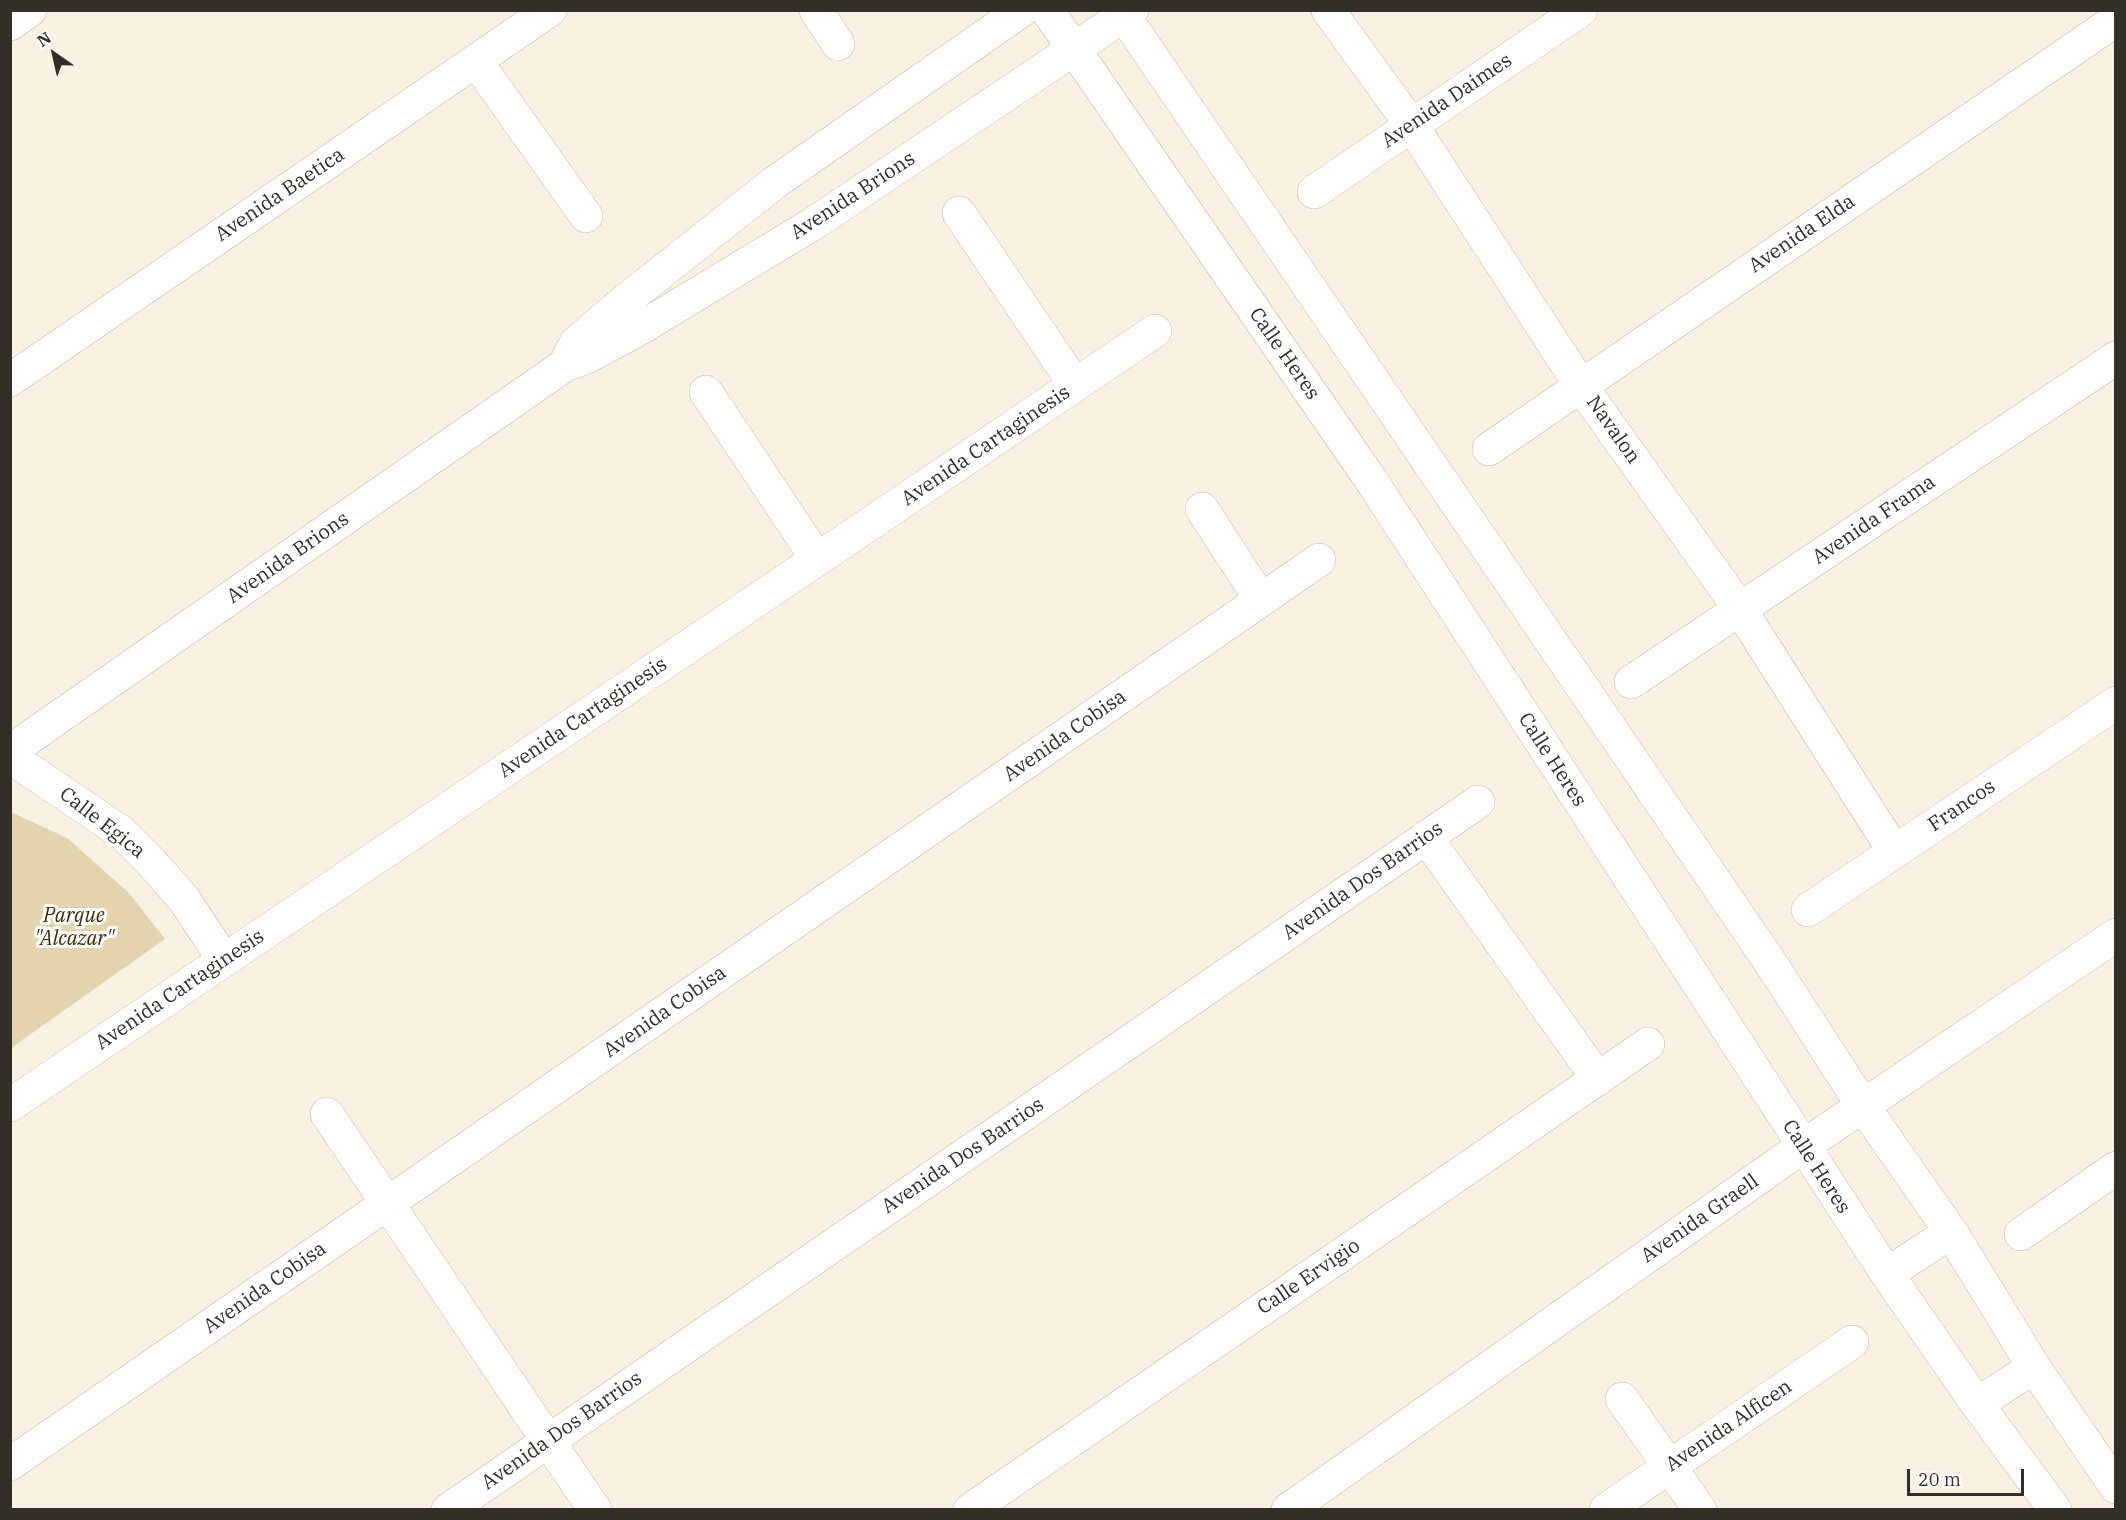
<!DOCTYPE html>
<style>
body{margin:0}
#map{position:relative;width:2126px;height:1520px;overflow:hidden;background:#f9f1e1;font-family:"IBM Plex Serif",serif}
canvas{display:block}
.frame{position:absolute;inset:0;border:12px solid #322f28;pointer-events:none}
.north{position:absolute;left:24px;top:24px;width:60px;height:60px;-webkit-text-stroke:4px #fff;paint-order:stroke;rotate:326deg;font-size:16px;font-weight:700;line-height:24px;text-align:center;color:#322f28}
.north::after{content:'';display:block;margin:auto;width:21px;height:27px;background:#322f28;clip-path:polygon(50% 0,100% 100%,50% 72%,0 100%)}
.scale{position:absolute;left:1907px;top:1469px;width:117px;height:27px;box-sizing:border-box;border:3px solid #322f28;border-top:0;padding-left:8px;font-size:18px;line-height:21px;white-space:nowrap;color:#322f28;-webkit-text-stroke:4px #fff;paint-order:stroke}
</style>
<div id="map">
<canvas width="2126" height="1520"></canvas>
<div class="frame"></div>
<div class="north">N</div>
<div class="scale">20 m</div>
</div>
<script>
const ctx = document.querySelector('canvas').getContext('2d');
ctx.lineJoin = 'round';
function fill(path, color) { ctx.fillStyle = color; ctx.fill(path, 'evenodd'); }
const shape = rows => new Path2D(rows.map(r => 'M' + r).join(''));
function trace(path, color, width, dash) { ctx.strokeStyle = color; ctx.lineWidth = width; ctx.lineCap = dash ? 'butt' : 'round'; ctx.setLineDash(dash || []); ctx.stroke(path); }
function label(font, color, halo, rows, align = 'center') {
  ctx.font = font + ' "IBM Plex Serif",serif'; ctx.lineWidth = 6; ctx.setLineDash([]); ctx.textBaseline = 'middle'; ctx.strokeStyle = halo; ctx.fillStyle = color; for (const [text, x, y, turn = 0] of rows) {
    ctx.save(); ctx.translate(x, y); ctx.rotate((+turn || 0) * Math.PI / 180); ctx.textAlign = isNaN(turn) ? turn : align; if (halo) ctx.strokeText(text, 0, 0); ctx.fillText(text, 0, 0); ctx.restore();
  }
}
const green = shape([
 [11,812,67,838,129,893,165,939,11,1048]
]);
const street = shape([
 [816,10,838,44],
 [1047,10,1371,480,1887,1274,1977,1404,2055,1510],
 [1120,10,1772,965,1863,1106,1951,1232,2034,1367,2116,1487],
 [1328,10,1412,126,1581,386,1740,609,1894,851],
 [10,24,30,10],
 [476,61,586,216],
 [1314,192,1581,10],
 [959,213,1075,385],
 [568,358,576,343,620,305,774,183,1022,10],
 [10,380,550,10],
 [706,392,817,559],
 [1489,449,2116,20],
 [1202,509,1261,600],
 [1631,682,2116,358],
 [10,751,565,365,587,357,639,329,816,222,1132,10],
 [10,757,121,832,152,863,183,898,224,960],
 [1426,837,1598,1079],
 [1808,910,2116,703],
 [10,1105,1155,331],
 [327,1114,595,1510],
 [2021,1234,2116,1168],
 [1887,1274,1951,1232],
 [1622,1399,1700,1510],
 [1977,1404,2034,1367],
 [10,1464,1319,560],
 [448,1510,1478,802],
 [970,1510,1648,1044],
 [1288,1510,1802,1147,2116,935],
 [1606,1510,1852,1342]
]);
const streetNames = [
 ["Avenida Daimes",1447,101,-34],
 ["Avenida Baetica",280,195,-34],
 ["Avenida Brions",853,196,-33],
 ["Avenida Elda",1802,234,-34],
 ["Calle Heres",1284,354,55],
 ["Navalon",1613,430,55],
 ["Avenida Cartaginesis",986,446,-34],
 ["Avenida Frama",1874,520,-34],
 ["Avenida Brions",288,558,-35],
 ["Avenida Cartaginesis",583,718,-34],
 ["Avenida Cobisa",1065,736,-35],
 ["Calle Heres",1552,760,57],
 ["Francos",1962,806,-34],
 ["Calle Egica",102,823,38],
 ["Avenida Dos Barrios",1363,881,-35],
 ["Avenida Cartaginesis",180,990,-34],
 ["Avenida Cobisa",665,1012,-35],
 ["Avenida Dos Barrios",963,1156,-34],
 ["Calle Heres",1816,1167,57],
 ["Avenida Graell",1700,1219,-35],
 ["Calle Ervigio",1309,1277,-34],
 ["Avenida Cobisa",265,1288,-35],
 ["Avenida Alficen",1729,1426,-34],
 ["Avenida Dos Barrios",562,1431,-35]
];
const parkNames = [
 ["Parque",74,916],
 ["\"Alcazar\"",74,939]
];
fill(green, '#e4d3af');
trace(street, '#bfb7a7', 34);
trace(street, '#fff', 33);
label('20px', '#322f28', '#fff', streetNames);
label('italic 20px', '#3b2a00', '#fff', parkNames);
</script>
